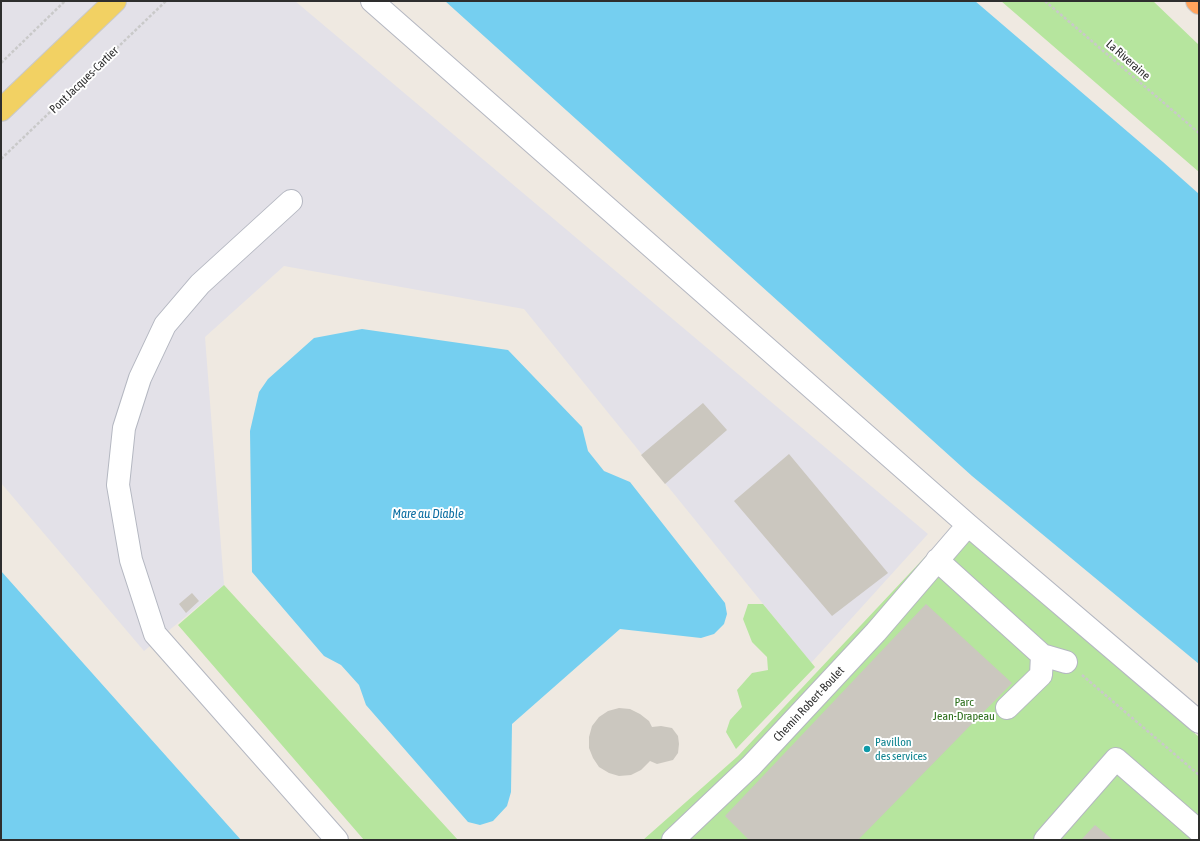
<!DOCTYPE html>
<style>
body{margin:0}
#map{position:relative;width:1200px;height:841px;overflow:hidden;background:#efe9e1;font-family:"Asap Condensed",sans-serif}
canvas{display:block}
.frame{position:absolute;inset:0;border:2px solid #2e2e2e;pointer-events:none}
</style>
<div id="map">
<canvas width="1200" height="841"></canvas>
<div class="frame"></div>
</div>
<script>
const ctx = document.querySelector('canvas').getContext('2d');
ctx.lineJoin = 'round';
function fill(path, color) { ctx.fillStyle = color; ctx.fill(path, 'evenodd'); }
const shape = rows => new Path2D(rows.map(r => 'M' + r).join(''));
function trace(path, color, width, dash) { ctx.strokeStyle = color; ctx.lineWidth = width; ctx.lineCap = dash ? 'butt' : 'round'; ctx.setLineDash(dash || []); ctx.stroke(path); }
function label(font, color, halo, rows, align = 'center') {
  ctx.font = font + ' "Asap Condensed",sans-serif'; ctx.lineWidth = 4; ctx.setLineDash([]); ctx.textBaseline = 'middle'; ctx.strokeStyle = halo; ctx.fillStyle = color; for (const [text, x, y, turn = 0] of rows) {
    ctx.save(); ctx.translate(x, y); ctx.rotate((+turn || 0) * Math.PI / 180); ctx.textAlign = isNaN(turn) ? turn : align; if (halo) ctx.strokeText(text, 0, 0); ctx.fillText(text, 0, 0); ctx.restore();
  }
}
const industrial = shape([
 [1,1,295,1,928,534,811,663,524,309,284,266,205,337,224,585,144,651,1,483]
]);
const green = shape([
 [1001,1,1153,1,1199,45,1199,172],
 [955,525,1199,737,1199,840,643,840,738,756],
 [224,585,458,840,364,840,178,625],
 [748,604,763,604,815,667,736,749,726,732,730,720,742,707,737,690,752,673,768,670,767,657,752,642,743,619]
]);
const water = shape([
 [445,1,975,1,1163,162,1199,194,1199,664,972,476],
 [362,329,508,350,582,427,588,451,604,471,630,482,725,603,727,614,724,624,714,634,701,638,620,629,512,724,511,792,507,806,493,821,480,825,468,822,366,705,359,685,341,665,324,656,252,572,250,431,259,392,268,379,314,338],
 [1,571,241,840,1,840]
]);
const building = shape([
 [703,403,727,430,665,484,641,455],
 [789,454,888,573,832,616,734,501],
 [192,593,199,601,186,613,179,604],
 [926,604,1012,683,858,840,749,840,725,816],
 [619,708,630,709,640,714,649,721,652,727,661,726,672,728,678,736,679,744,678,753,673,760,657,764,650,761,641,770,631,775,619,776,609,773,599,767,593,758,589,748,589,737,592,726,599,717,608,711],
 [1095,825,1113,840,1081,840]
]);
const path = shape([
 [1045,1,1199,133],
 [1,63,65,1],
 [1,159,166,1],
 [1082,675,1199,775]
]);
const minor = shape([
 [372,1,968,525,1199,722],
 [291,201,200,284,165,325,140,378,124,428,118,485,131,560,155,634,337,840],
 [937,560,1042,655,1066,662],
 [1007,708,1041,675,1042,655],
 [673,840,751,766,876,632,968,525],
 [1045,840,1116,759,1199,831]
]);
const major = shape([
 [1,110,115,1]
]);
const highway = shape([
 [1197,1,1199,3]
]);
const markers = [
 [867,749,4,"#0f9aa8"]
];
const streetNames = [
 ["La Riveraine",1128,60,41],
 ["Pont Jacques-Cartier",84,80,-44],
 ["Chemin Robert-Boulet",809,704,-47]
];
const parkNames = [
 ["Parc",964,702],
 ["Jean-Drapeau",964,716]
];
const cultureNames = [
 ["Pavillon",875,742],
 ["des services",875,756]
];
const waterNames = [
 ["Mare au Diable",428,514]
];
fill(industrial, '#e3e1e8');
fill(green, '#b6e59e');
fill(water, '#75cff0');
fill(building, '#cbc7bf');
trace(minor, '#b4b7c1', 24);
trace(major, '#c9c9c9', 24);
trace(highway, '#c9c9c9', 24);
trace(path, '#c9c9c9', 2.5, [3, 2]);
trace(minor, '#fff', 22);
trace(major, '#f2d163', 22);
trace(highway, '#ffa35c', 22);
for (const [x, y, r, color] of markers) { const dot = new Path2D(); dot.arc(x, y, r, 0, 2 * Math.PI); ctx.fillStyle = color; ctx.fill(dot); trace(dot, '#fff', 1.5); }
label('12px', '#2e2e2e', '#fff', streetNames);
label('12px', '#2c6e1b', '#fff', parkNames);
label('12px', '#0d838f', '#fff', cultureNames, 'left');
label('italic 13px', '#0d6fa3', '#fff', waterNames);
</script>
